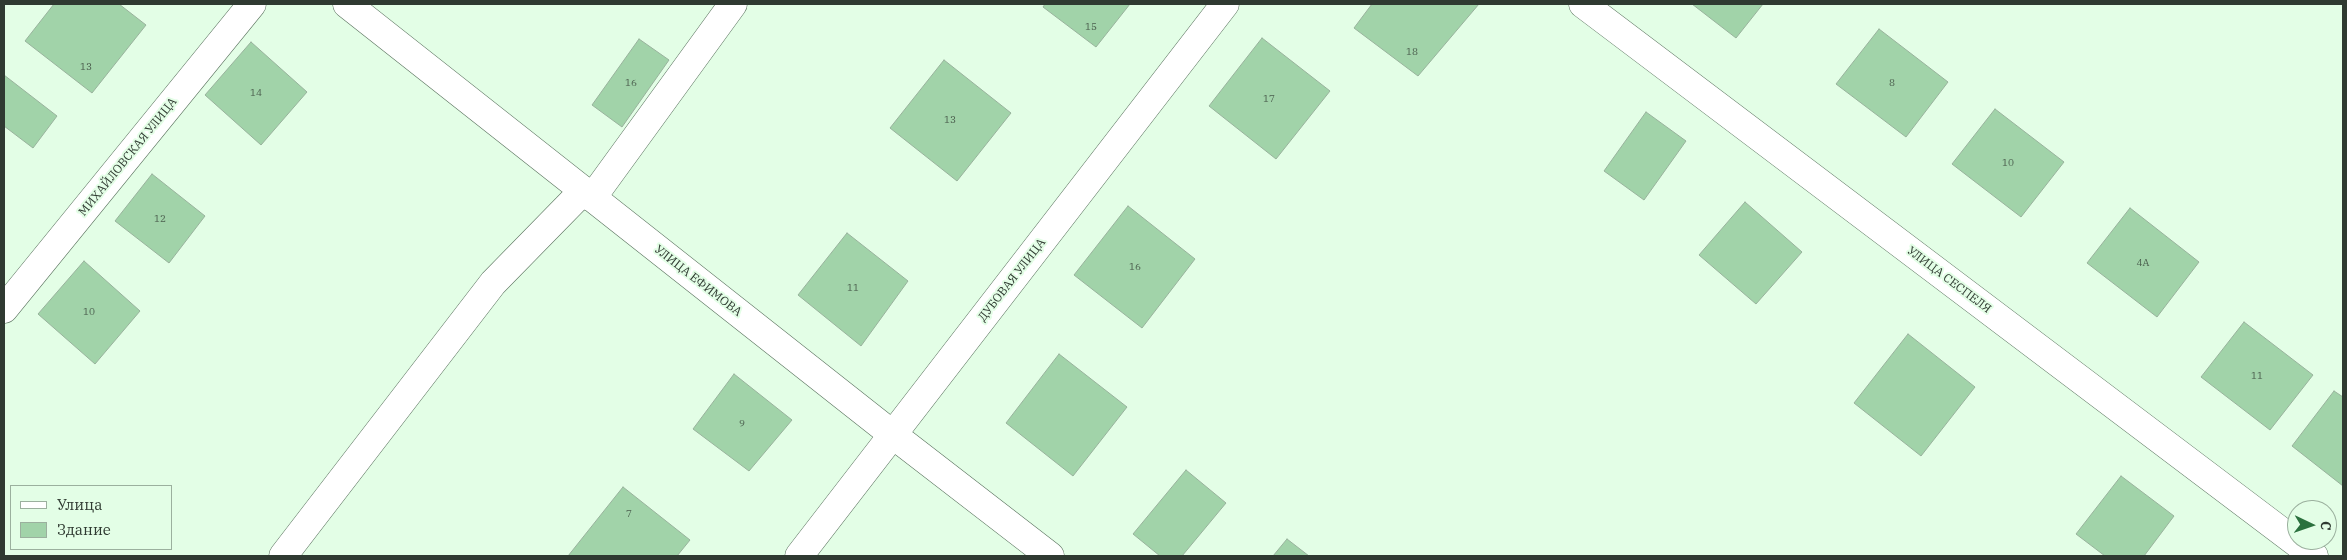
<!DOCTYPE html>
<meta charset="utf-8">
<style>
body{margin:0}
#map{position:relative;width:2347px;height:560px;overflow:hidden;background:#e3fee6;font-family:"IBM Plex Serif",serif}
canvas{display:block}
.frame{position:absolute;inset:0;border:5px solid #2f3a31;pointer-events:none}
.legend{position:absolute;left:10px;top:485px;width:162px;height:65px;box-sizing:border-box;background:#e3fee6;border:1px solid #9bb09e;margin:0;padding:6px 9px;list-style:none;font-size:15px;color:#2f3a31}
.legend li{display:flex;align-items:center;gap:10px;height:25px}
.legend b{width:25px;border:1px solid #9bb09e}
.north{position:absolute;left:2287px;top:500px;width:50px;height:50px;box-sizing:border-box;background:#e3fee6;border:1px solid #9bb09e;border-radius:50%;rotate:93deg;font-size:14px;font-weight:700;line-height:20px;text-align:center;color:#2f3a31}
.north::after{content:'';display:block;margin:auto;width:18px;height:22px;background:#2b713e;clip-path:polygon(50% 0,100% 100%,50% 72%,0 100%)}
</style>
<div id="map">
<canvas width="2347" height="560"></canvas>
<div class="frame"></div>
<ul class="legend">
<li><b style="height:6px;background:#fff"></b>Улица</li>
<li><b style="height:14px;background:#a1d3a9"></b>Здание</li>
</ul>
<div class="north">С</div>
</div>
<script>
const ctx = document.querySelector('canvas').getContext('2d');
ctx.lineJoin = 'round';
function fill(path, color) { ctx.fillStyle = color; ctx.fill(path, 'evenodd'); }
const shape = rows => new Path2D(rows.map(r => 'M' + r).join(''));
function trace(path, color, width, dash) { ctx.strokeStyle = color; ctx.lineWidth = width; ctx.lineCap = dash ? 'butt' : 'round'; ctx.setLineDash(dash || []); ctx.stroke(path); }
function label(font, color, halo, rows, align = 'center') {
  ctx.font = font + ' "IBM Plex Serif",serif'; ctx.lineWidth = 4; ctx.setLineDash([]); ctx.textBaseline = 'middle'; ctx.strokeStyle = halo; ctx.fillStyle = color; for (const [text, x, y, turn = 0] of rows) {
    ctx.save(); ctx.translate(x, y); ctx.rotate((+turn || 0) * Math.PI / 180); ctx.textAlign = isNaN(turn) ? turn : align; if (halo) ctx.strokeText(text, 0, 0); ctx.fillText(text, 0, 0); ctx.restore();
  }
}
const building = shape([
 [54,4,119,4,146,25,92,93,25,41,54,4],
 [1045,4,1130,4,1096,47,1043,7,1045,4],
 [1372,4,1479,4,1418,76,1354,28,1372,4],
 [1692,4,1763,4,1736,38,1692,4],
 [1879,29,1948,82,1906,137,1836,84,1879,29],
 [1262,38,1330,91,1276,159,1209,106,1262,38],
 [639,39,669,60,622,127,592,105,639,39],
 [251,42,307,92,261,145,205,95,251,42],
 [944,60,1011,113,957,181,890,128,944,60],
 [4,75,57,116,33,148,4,126,4,75],
 [1995,109,2064,162,2021,217,1952,164,1995,109],
 [1646,112,1686,141,1644,200,1604,171,1646,112],
 [152,174,205,216,169,263,115,221,152,174],
 [1745,202,1802,252,1756,304,1699,255,1745,202],
 [1128,206,1195,259,1142,328,1074,275,1128,206],
 [2130,208,2199,262,2157,317,2087,263,2130,208],
 [847,233,908,281,861,346,798,295,847,233],
 [84,261,140,311,95,364,38,314,84,261],
 [2244,322,2313,375,2270,430,2201,377,2244,322],
 [1908,334,1975,387,1921,456,1854,403,1908,334],
 [1059,354,1127,407,1073,476,1006,423,1059,354],
 [734,374,792,420,749,471,693,429,734,374],
 [2334,391,2343,397,2343,486,2292,446,2334,391],
 [1186,470,1226,503,1182,556,1160,556,1133,534,1186,470],
 [2121,476,2174,516,2144,556,2105,556,2076,534,2121,476],
 [623,487,690,540,677,556,568,556,623,487],
 [1287,539,1309,556,1273,556,1287,539]
]);
const minor = shape([
 [347,4,892,434,1050,556],
 [1583,4,2314,556],
 [592,198,733,4],
 [4,309,252,4],
 [283,556,493,283,583,191],
 [799,556,1225,4]
]);
const numberNames = [
 ["15",1091,27],
 ["18",1412,52],
 ["13",86,67],
 ["16",631,83],
 ["8",1892,83],
 ["14",256,93],
 ["17",1269,99],
 ["13",950,120],
 ["10",2008,163],
 ["12",160,219],
 ["4А",2143,263],
 ["16",1135,267],
 ["11",853,288],
 ["10",89,312],
 ["11",2257,376],
 ["9",742,424],
 ["7",629,514]
];
const streetNames = [
 ["МИХАЙЛОВСКАЯ УЛИЦА",128,157,-51],
 ["ДУБОВАЯ УЛИЦА",1012,280,-52],
 ["УЛИЦА СЕСПЕЛЯ",1949,280,37],
 ["УЛИЦА ЕФИМОВА",698,281,38]
];
fill(building, '#a1d3a9');
trace(building, '#98b29c', 1);
trace(minor, '#59715d', 29);
trace(minor, '#fff', 28);
label('10px', '#4c604f', null, numberNames);
label('12px', '#2f3a31', '#e3fee6', streetNames);
</script>
